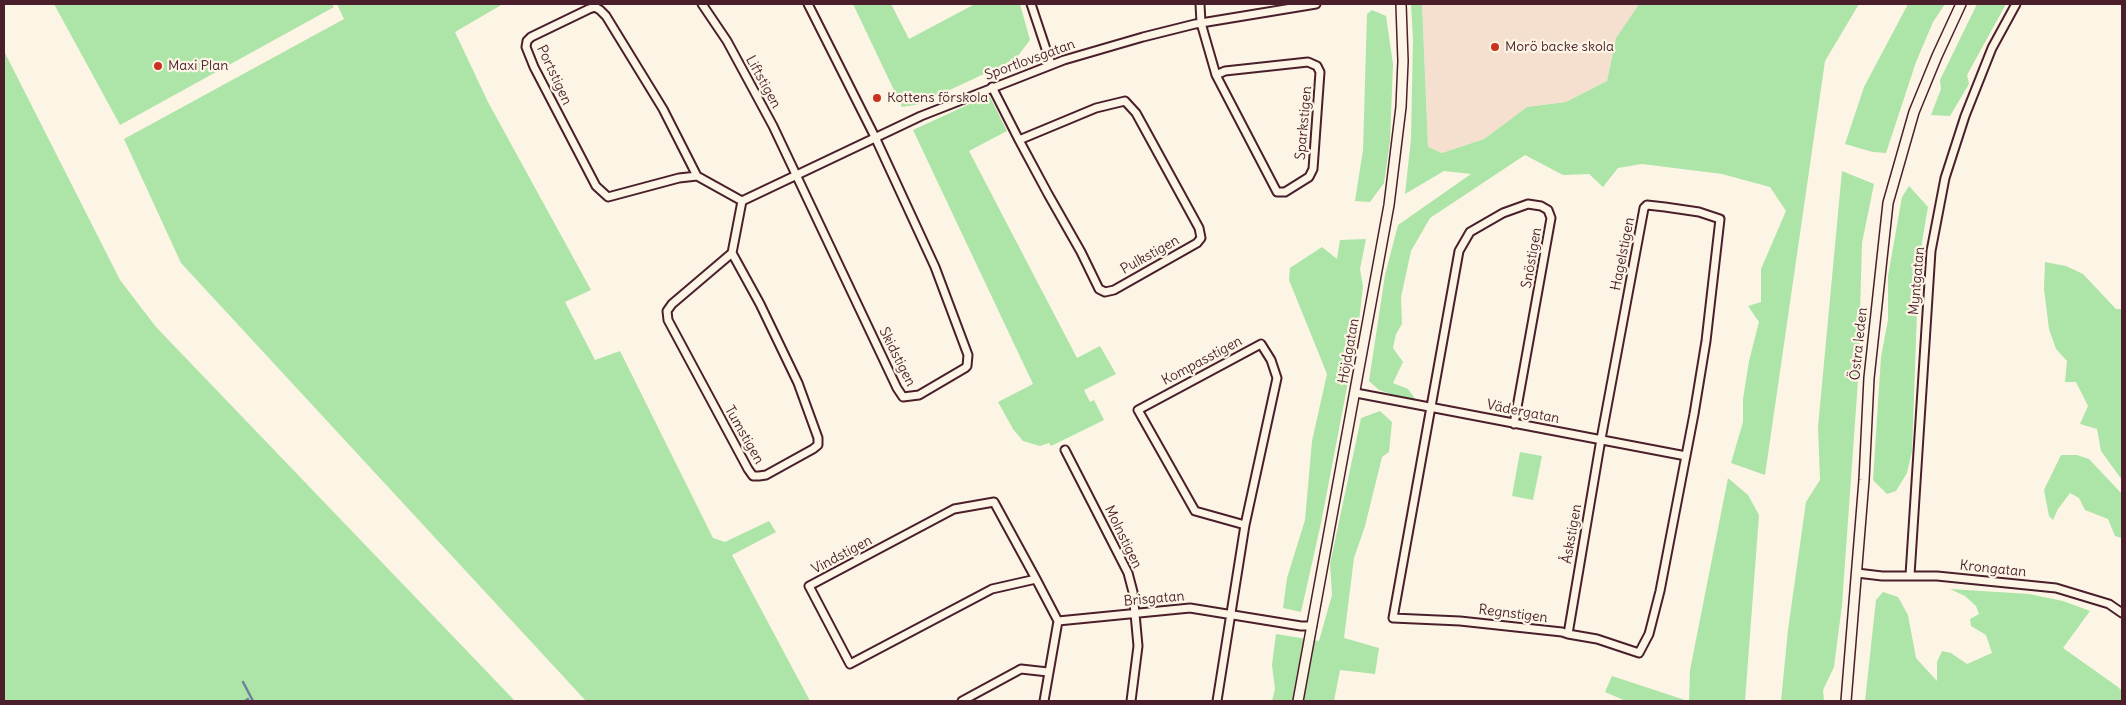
<!DOCTYPE html>
<meta charset="utf-8">
<style>
body{margin:0}
#map{position:relative;width:2126px;height:705px;overflow:hidden;background:#fcf5e5;font-family:Delius,sans-serif}
canvas{display:block}
.frame{position:absolute;inset:0;border:5px solid #4a1f2b;pointer-events:none}
</style>
<div id="map">
<canvas width="2126" height="705"></canvas>
<div class="frame"></div>
</div>
<script>
const ctx = document.querySelector('canvas').getContext('2d');
ctx.lineJoin = 'round';
function fill(path, color) { ctx.fillStyle = color; ctx.fill(path, 'evenodd'); }
const shape = rows => new Path2D(rows.map(r => 'M' + r).join(''));
function trace(path, color, width, dash) { ctx.strokeStyle = color; ctx.lineWidth = width; ctx.lineCap = dash ? 'butt' : 'round'; ctx.setLineDash(dash || []); ctx.stroke(path); }
function label(font, color, halo, rows, align = 'center') {
  ctx.font = font + ' Delius,sans-serif'; ctx.lineWidth = 4.5; ctx.setLineDash([]); ctx.textBaseline = 'middle'; ctx.strokeStyle = halo; ctx.fillStyle = color; for (const [text, x, y, turn = 0] of rows) {
    ctx.save(); ctx.translate(x, y); ctx.rotate((+turn || 0) * Math.PI / 180); ctx.textAlign = isNaN(turn) ? turn : align; if (halo) ctx.strokeText(text, 0, 0); ctx.fillText(text, 0, 0); ctx.restore();
  }
}
const built = shape([
 [1422,4,1639,4,1616,38,1607,81,1566,102,1527,107,1484,139,1442,153,1428,147]
]);
const green = shape([
 [54,4,332,4,334,7,120,125],
 [337,4,503,4,455,32,488,102,591,290,565,302,595,360,620,351,713,538,725,542,769,521,776,532,732,555,810,701,586,701,181,263,124,139,344,19],
 [853,4,891,4,909,39,975,4,1020,4,1030,40,1017,57,1003,65,920,104,902,107],
 [1411,4,1422,4,1428,147,1442,153,1484,139,1527,107,1566,102,1607,81,1616,38,1639,4,1859,4,1825,61,1765,475,1731,463,1743,422,1743,399,1749,361,1759,322,1748,306,1761,302,1761,269,1786,211,1770,187,1722,174,1642,164,1618,168,1603,187,1589,174,1563,175,1525,155,1430,218,1411,251,1401,297,1402,324,1396,334,1393,348,1403,362,1393,383,1408,389,1416,400,1397,396,1379,390,1369,381,1385,275,1398,225,1471,174,1444,171,1405,194,1411,139,1413,39],
 [1908,4,1945,4,1933,22,1916,62,1886,153,1873,152,1845,144,1864,87],
 [1977,4,2006,4,1967,75,1969,84,1950,116,1931,115,1941,89,1940,80],
 [1372,10,1386,16,1393,64,1390,141,1384,183,1370,202,1355,201,1363,150,1367,14],
 [4,51,120,280,156,327,515,701,4,701],
 [989,95,1007,131,969,151,1077,358,1100,346,1116,374,1084,390,1090,402,1094,400,1104,420,1051,446,1049,443,1040,446,1023,441,1013,429,998,402,1033,384,913,130],
 [1842,171,1874,184,1862,243,1858,380,1842,605,1834,667,1823,690,1824,701,1781,701,1788,630,1806,502,1820,480,1818,427],
 [1909,186,1928,207,1922,242,1917,312,1912,451,1907,473,1896,491,1887,494,1873,480,1881,357,1888,320,1888,276,1902,197],
 [1366,239,1360,269,1363,286,1358,330,1321,523,1301,612,1283,608,1287,578,1305,520,1312,441,1327,374,1289,280,1290,268,1322,247,1337,259,1340,240],
 [2045,262,2066,266,2083,274,2116,309,2122,309,2122,480,2101,451,2097,429,2080,424,2088,406,2076,382,2065,382,2067,361,2056,349,2049,329,2044,289],
 [1380,411,1392,422,1389,452,1382,457,1365,526,1354,558,1344,638,1379,648,1375,674,1340,670,1334,701,1272,701,1275,689,1272,665,1276,634,1319,641,1332,595,1330,564,1361,418],
 [1520,452,1542,456,1533,500,1512,496],
 [2061,455,2077,455,2089,459,2122,494,2122,538,2115,536,2108,519,2085,510,2079,498,2070,493,2058,509,2053,520,2049,516,2044,490],
 [1728,478,1748,495,1759,515,1745,701,1689,701,1690,670],
 [1950,589,2029,594,2063,601,2090,611,2063,648,2118,687,2122,691,2122,701,1865,701,1876,600,1883,592,1898,597,1908,615,1916,658,1937,681,1937,662,1942,651,1951,653,1967,664,1992,653,1986,635,1971,626,1970,619,1979,614,1976,606,1965,596],
 [1612,676,1688,701,1626,701,1605,692]
]);
const stream = shape([
 [243,682,253,701],
 [245,701,248,699]
]);
const minor = shape([
 [702,4,727,41,773,126,897,388,903,397,919,395,965,368,967,366,968,355,935,267,875,137,808,4],
 [1031,4,1051,64],
 [1200,4,1201,23,1216,75,1277,192,1285,192,1309,177,1313,169,1320,72,1317,66,1308,62,1225,71,1216,75],
 [992,87,1019,140,1048,194,1081,252,1099,289,1105,292,1114,290,1197,243,1201,238,1199,228,1136,113,1125,101,1096,108,1019,140],
 [697,176,663,109,606,16,600,10,595,7,589,9,531,37,527,41,526,47,534,67,596,186,608,197,679,178,697,176,742,201],
 [742,201,921,116,1064,60,1143,37,1195,24,1316,4],
 [732,253,760,304,798,383,818,438,818,445,813,449,766,475,759,476,753,476,748,469,668,320,667,311,672,304,732,253,742,201],
 [1356,393,1686,456],
 [1514,424,1551,218,1548,210,1541,206,1528,204,1503,213,1470,232,1459,251,1393,618,1460,621,1562,632,1568,634,1597,639,1639,653,1649,634,1660,591,1694,414,1706,341,1720,219,1699,212,1665,207,1647,205,1644,208,1601,439,1568,634],
 [1065,450,1128,573,1133,592,1138,646,1131,701],
 [1857,573,1882,576,1937,576,2056,588,2109,604,2122,613],
 [1910,575,1931,251,1945,178,1965,116,1992,48,2016,4],
 [1036,579,992,589,850,664,809,586,954,509,994,502,1036,579,1058,621],
 [1058,621,1190,608,1301,626,1312,626],
 [962,701,1021,669,1048,672],
 [1044,701,1058,621],
 [1217,701,1245,525,1277,378,1271,360,1261,344,1138,410,1195,511,1245,525]
]);
const tertiary = shape([
 [1298,701,1389,205,1401,107,1403,61,1401,4],
 [1846,701,1864,480,1869,378,1888,203,1914,112,1937,56,1961,4]
]);
const markers = [
 [1495,47,5,"#c8321e"],
 [158,66,5,"#c8321e"],
 [877,98,5,"#c8321e"]
];
const poiNames = [
 ["Morö backe skola",1505,47],
 ["Maxi Plan",168,66],
 ["Kottens förskola",887,98]
];
const streetNames = [
 ["Sportlovsgatan",1030,60,-20],
 ["Portstigen",554,75,65],
 ["Liftstigen",763,82,61],
 ["Sparkstigen",1304,123,-85],
 ["Hagelstigen",1623,254,-79],
 ["Pulkstigen",1150,255,-29],
 ["Snöstigen",1532,258,-80],
 ["Myntgatan",1917,281,-85],
 ["Östra leden",1859,344,-84],
 ["Höjdgatan",1349,351,-80],
 ["Skidstigen",897,357,63],
 ["Kompasstigen",1202,361,-28],
 ["Vädergatan",1523,412,11],
 ["Tumstigen",744,435,60],
 ["Åskstigen",1572,534,-80],
 ["Molnstigen",1123,537,64],
 ["Vindstigen",842,555,-28],
 ["Krongatan",1993,569,6],
 ["Brisgatan",1154,599,-5],
 ["Regnstigen",1513,614,7]
];
fill(built, '#f5e0cf');
fill(green, '#ade4a7');
trace(stream, '#70809c', 2.5);
trace(minor, '#4a1f2b', 11);
trace(tertiary, '#4a1f2b', 12);
trace(minor, '#fcf5e5', 7);
trace(tertiary, '#fcf5e5', 9);
for (const [x, y, r, color] of markers) { const dot = new Path2D(); dot.arc(x, y, r, 0, 2 * Math.PI); ctx.fillStyle = color; ctx.fill(dot); trace(dot, '#fcf5e5', 2); }
label('14px', '#4a1f2b', '#fcf5e5', poiNames, 'left');
label('14px', '#4a1f2b', '#fcf5e5', streetNames);
</script>
